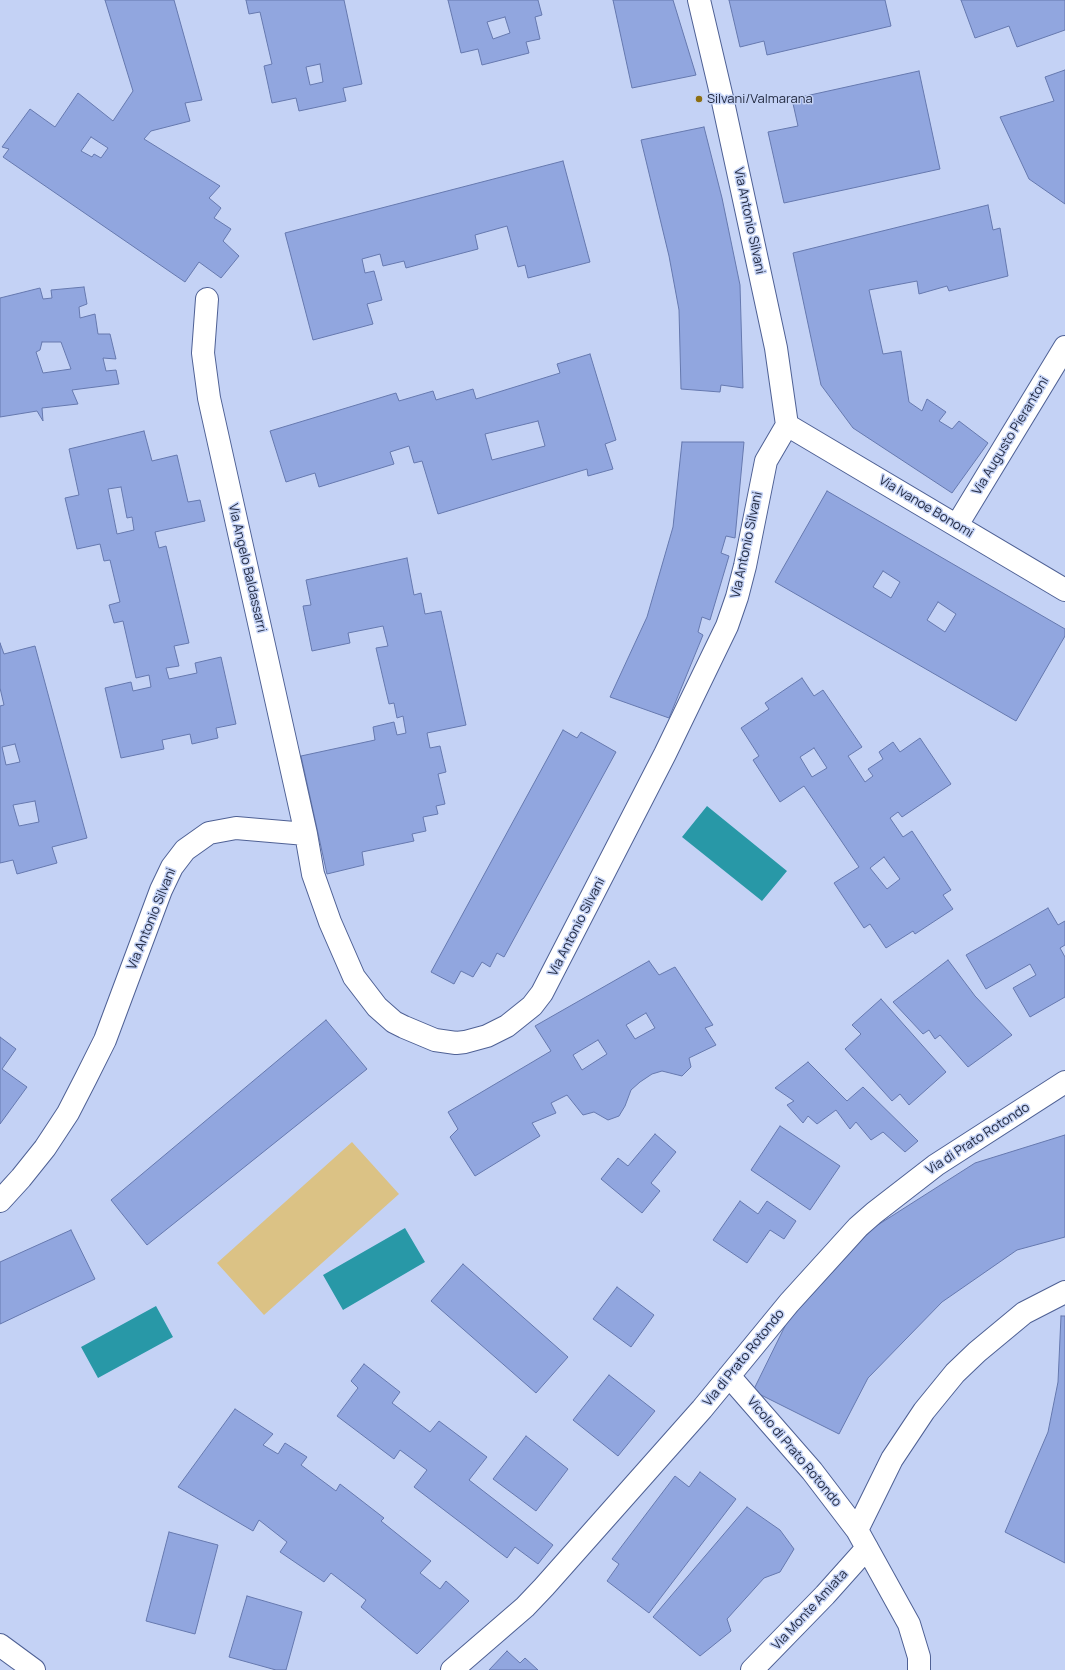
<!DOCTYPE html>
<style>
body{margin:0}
canvas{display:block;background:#c4d2f5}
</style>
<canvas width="1065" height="1670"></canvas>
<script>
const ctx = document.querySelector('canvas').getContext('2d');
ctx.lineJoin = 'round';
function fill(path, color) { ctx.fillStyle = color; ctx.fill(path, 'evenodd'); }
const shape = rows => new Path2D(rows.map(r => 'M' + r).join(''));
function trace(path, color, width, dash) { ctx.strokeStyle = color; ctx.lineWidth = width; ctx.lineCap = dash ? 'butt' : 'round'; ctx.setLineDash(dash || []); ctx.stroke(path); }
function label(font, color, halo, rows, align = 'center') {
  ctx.font = font + ' Manrope,sans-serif'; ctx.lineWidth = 3; ctx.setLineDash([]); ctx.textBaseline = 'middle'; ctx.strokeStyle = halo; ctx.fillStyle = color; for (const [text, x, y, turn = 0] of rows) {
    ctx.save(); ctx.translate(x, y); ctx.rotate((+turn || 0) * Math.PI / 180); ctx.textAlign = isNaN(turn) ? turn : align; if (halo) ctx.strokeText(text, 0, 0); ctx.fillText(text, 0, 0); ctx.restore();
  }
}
const green = shape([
 [352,1142,399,1194,264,1315,217,1263]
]);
const water = shape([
 [707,806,787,871,762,901,682,837],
 [405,1228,425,1262,343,1310,323,1275],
 [156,1306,173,1337,98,1378,81,1347]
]);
const building = shape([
 [105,0,174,0,202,100,185,103,190,121,151,131,144,139,220,186,209,198,221,208,214,218,231,229,223,241,239,256,221,278,199,262,185,282,3,157,9,149,2,147,30,109,55,127,78,93,113,121,133,91,105,0],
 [91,137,108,148,101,158,94,154,92,157,81,151,91,137],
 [246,0,344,0,362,84,343,88,346,101,299,111,296,98,272,103,264,66,272,64,260,12,249,14,246,0],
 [320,64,323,82,310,85,306,67,320,64],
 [448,0,538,0,542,15,535,17,540,39,526,42,529,53,482,65,478,49,461,53,448,0],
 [505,17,510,33,493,39,487,22,505,17],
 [613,0,673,0,696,75,632,88,613,0],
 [729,0,885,0,891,26,767,55,764,41,740,47,729,0],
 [961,0,1065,0,1065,30,1017,47,1009,26,975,38,961,0],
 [1065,70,1065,204,1029,179,1000,117,1054,101,1045,77,1065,70],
 [919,71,940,169,784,203,768,132,798,126,792,99,919,71],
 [704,127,722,198,740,285,743,388,721,385,720,392,681,389,679,310,669,256,641,140,704,127],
 [563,161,590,262,528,278,525,265,518,267,507,226,475,235,478,249,406,268,404,261,383,266,380,254,362,259,365,273,374,271,382,300,367,304,373,324,313,340,285,233,563,161],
 [988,205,993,230,1000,228,1008,276,949,291,947,286,919,294,917,281,869,290,883,354,901,351,909,402,922,411,927,399,946,412,939,421,952,429,959,421,988,443,952,493,853,428,821,385,793,253,988,205],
 [84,287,87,304,79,307,80,318,95,314,98,334,110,334,116,359,103,358,106,371,116,370,119,384,72,390,78,404,42,408,43,421,37,411,0,417,0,298,40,288,43,299,52,298,51,290,84,287],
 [42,342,61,342,71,369,43,373,36,352,40,350,42,342],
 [590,354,616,440,605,444,613,469,588,476,587,469,438,514,422,461,414,463,409,446,390,452,394,464,319,487,315,473,286,482,270,431,396,393,399,401,433,391,436,400,473,389,476,399,560,373,557,364,590,354],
 [538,421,545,446,492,460,485,434,538,421],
 [144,431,152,461,177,455,188,502,200,500,205,521,155,532,159,548,166,546,189,643,174,646,179,666,166,668,169,679,197,673,195,663,221,657,236,724,216,728,218,738,192,744,190,734,162,740,164,749,121,758,105,688,131,682,133,691,151,687,149,675,136,678,123,621,114,623,109,605,120,602,110,560,104,561,100,544,77,549,65,498,79,495,69,449,144,431],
 [121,487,127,518,132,517,134,530,117,534,108,489,121,487],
 [682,442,744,442,735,538,726,536,721,553,729,556,710,620,702,617,698,632,703,635,669,718,610,697,647,617,673,527,682,442],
 [827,491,1065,629,1065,636,1016,721,775,582,827,491],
 [883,571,900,582,891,598,873,587,883,571],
 [938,602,956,614,945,632,927,620,938,602],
 [407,558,414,595,421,593,425,614,441,611,466,725,427,733,430,748,440,746,446,772,438,774,445,804,436,806,438,814,423,817,426,831,412,834,414,841,362,852,364,865,327,874,301,756,375,740,373,727,394,722,397,735,406,733,403,716,397,718,394,703,389,704,376,648,388,646,383,626,348,633,350,643,312,651,303,606,311,605,306,580,407,558],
 [0,643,4,654,35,646,87,838,52,847,57,863,17,874,13,860,0,863,0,706,4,705,0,688,0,643],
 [15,744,20,762,6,765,2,747,15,744],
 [35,801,39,822,19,826,13,805,35,801],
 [802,678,814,696,823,690,862,747,848,756,865,782,873,776,868,769,883,759,879,752,893,742,900,752,920,738,951,784,902,817,898,812,890,818,903,837,912,831,951,890,943,895,953,909,915,934,913,931,886,948,870,924,864,928,834,883,859,867,804,786,780,802,753,760,759,756,741,728,769,709,765,703,802,678],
 [814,748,827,768,812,777,800,757,814,748],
 [884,857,900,879,887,889,870,868,884,857],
 [563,730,577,738,581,732,616,752,504,957,497,953,490,967,482,962,473,977,461,971,454,984,431,972,563,730],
 [1048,908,1058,925,1065,921,1065,945,1060,948,1065,957,1065,997,1030,1017,1013,988,1036,975,1030,964,986,989,966,955,1048,908],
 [948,960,975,996,1012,1035,968,1067,940,1035,935,1039,929,1030,923,1034,893,1002,948,960],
 [649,961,659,975,675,967,713,1025,705,1028,716,1045,689,1058,691,1067,682,1076,662,1071,652,1074,640,1082,631,1090,625,1106,619,1116,608,1120,594,1112,583,1115,567,1095,551,1103,556,1113,532,1123,540,1136,475,1176,450,1137,458,1129,448,1112,551,1051,535,1026,649,961],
 [646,1013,655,1028,635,1039,626,1025,646,1013],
 [598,1040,607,1054,582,1070,573,1055,598,1040],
 [881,999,946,1072,909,1105,900,1094,892,1101,845,1049,861,1034,852,1025,881,999],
 [326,1020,367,1069,147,1245,111,1200,326,1020],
 [0,1037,16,1049,2,1069,27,1087,0,1124,0,1037],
 [808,1062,847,1101,863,1087,918,1141,905,1152,883,1132,871,1140,856,1122,850,1129,836,1110,817,1124,808,1116,803,1123,787,1105,794,1101,775,1088,808,1062],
 [780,1126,840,1166,810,1210,751,1170,780,1126],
 [655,1134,676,1152,651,1183,660,1191,642,1213,601,1179,618,1158,628,1166,655,1134],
 [1065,1135,1065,1237,1017,1250,942,1302,868,1378,839,1434,753,1391,787,1322,873,1228,975,1163,1065,1135],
 [740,1201,758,1214,767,1201,796,1221,784,1239,770,1230,747,1263,713,1240,740,1201],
 [71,1230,95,1279,0,1324,0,1262,71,1230],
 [463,1264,568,1357,536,1393,431,1301,463,1264],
 [617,1287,654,1315,631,1347,593,1319,617,1287],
 [1061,1316,1065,1316,1065,1563,1005,1532,1048,1432,1058,1382,1061,1316],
 [364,1364,400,1392,392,1403,430,1432,439,1421,487,1457,469,1480,553,1545,538,1564,515,1547,507,1558,414,1487,427,1470,400,1450,394,1459,337,1416,358,1388,351,1381,364,1364],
 [609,1375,655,1411,618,1456,573,1420,609,1375],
 [235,1409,273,1434,263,1445,278,1454,285,1443,307,1457,301,1465,336,1491,340,1484,384,1518,381,1521,431,1561,420,1573,440,1589,446,1581,469,1601,417,1654,361,1607,366,1600,331,1573,324,1582,280,1552,287,1542,259,1520,253,1531,178,1487,235,1409],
 [526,1436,568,1469,536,1511,493,1479,526,1436],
 [700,1472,736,1499,649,1613,607,1581,619,1564,612,1559,675,1476,689,1487,700,1472],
 [747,1507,780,1530,794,1549,780,1572,764,1578,727,1619,731,1631,700,1656,653,1617,747,1507],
 [169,1532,218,1545,195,1634,146,1621,169,1532],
 [247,1596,302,1612,286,1670,276,1670,229,1657,247,1596],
 [507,1651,520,1663,525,1658,538,1670,489,1670,507,1651]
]);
const street = shape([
 [207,299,203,353,209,398,306,834],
 [787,425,1065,590],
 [957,525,1065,347],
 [0,1201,21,1178,45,1148,68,1113,86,1078,105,1040,161,890,172,867,185,850,209,833,236,828,306,834,313,874,330,922,354,977,377,1007,394,1022,404,1027,435,1040,456,1043,465,1042,487,1036,507,1026,532,1006,542,993,665,754,727,626,737,597,745,566,766,461,787,425,776,348,723,102,699,0],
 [729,1376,812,1471,857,1530],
 [0,1645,34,1670],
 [452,1670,525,1607,544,1587,702,1409,789,1303,858,1227,874,1213,936,1165,1065,1082],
 [752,1670,825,1595,867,1548],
 [919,1670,919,1657,909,1624,857,1530,892,1459,924,1411,955,1373,977,1352,1024,1313,1065,1292]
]);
const markers = [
 [699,99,4,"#8d6f12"]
];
const poiNames = [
 ["Silvani/Valmarana",707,99]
];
const streetNames = [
 ["Via Antonio Silvani",749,221,78],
 ["Via Augusto Pierantoni",1011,436,-59],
 ["Via Ivanoe Bonomi",926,507,31],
 ["Via Antonio Silvani",747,545,-78],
 ["Via Angelo Baldassarri",247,568,77],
 ["Via Antonio Silvani",152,919,-68],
 ["Via Antonio Silvani",577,927,-63],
 ["Via di Prato Rotondo",978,1139,-33],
 ["Via di Prato Rotondo",744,1358,-51],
 ["Vicolo di Prato Rotondo",794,1452,50],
 ["Via Monte Amiata",810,1610,-47]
];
fill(green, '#dbc285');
fill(water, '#2898a7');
fill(building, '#91a6df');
trace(building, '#6679af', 1);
trace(street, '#4f6195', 24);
trace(street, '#fff', 22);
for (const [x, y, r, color] of markers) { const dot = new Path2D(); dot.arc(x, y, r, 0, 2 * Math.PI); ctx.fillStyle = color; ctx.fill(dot); trace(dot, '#c4d2f5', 1.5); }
label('13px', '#232b42', '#c4d2f5', poiNames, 'left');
label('13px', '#232b42', '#c4d2f5', streetNames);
</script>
